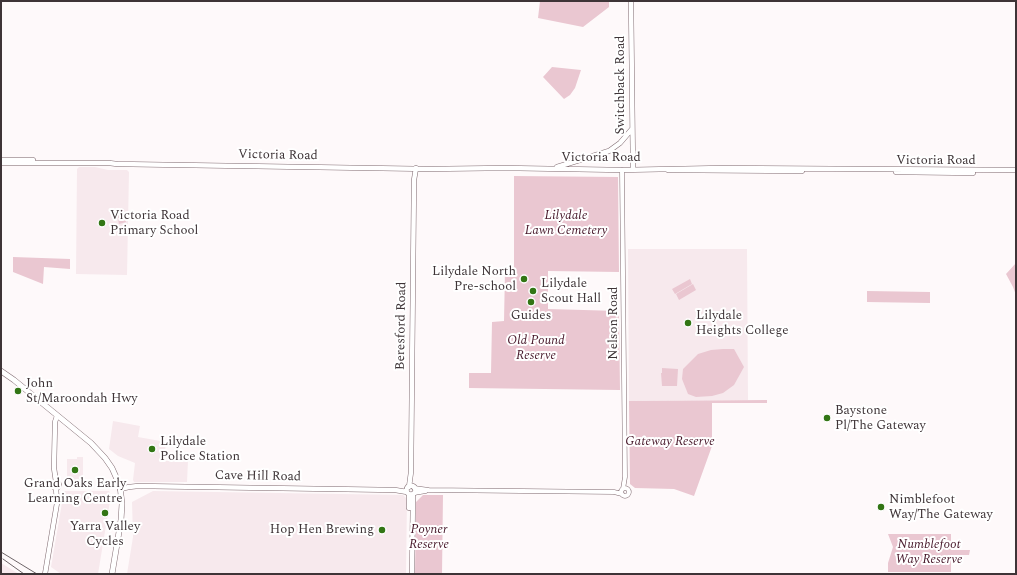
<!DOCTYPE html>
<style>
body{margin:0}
#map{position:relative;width:1017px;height:575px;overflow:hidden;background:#fef9fa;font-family:Spectral,serif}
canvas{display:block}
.frame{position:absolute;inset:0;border:2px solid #3e3437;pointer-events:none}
</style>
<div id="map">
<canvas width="1017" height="575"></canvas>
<div class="frame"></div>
</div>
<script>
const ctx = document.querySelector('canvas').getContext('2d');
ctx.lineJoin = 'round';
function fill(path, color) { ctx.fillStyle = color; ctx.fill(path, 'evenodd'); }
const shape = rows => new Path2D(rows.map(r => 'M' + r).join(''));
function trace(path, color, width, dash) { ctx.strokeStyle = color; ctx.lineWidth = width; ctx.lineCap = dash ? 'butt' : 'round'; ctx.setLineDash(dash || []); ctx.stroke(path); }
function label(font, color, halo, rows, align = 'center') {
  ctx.font = font + ' Spectral,serif'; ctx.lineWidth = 4; ctx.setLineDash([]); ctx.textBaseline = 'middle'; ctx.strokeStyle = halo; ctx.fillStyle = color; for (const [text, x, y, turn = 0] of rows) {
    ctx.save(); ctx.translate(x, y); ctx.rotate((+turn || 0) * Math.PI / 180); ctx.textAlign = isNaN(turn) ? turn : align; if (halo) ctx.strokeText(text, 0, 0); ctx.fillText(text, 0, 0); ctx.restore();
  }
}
const built = shape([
 [79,167,95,167,108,170,127,170,129,172,127,275,76,274,77,169],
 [628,249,747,249,748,400,629,401],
 [113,421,140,426,138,437,166,442,164,461,188,461,187,482,134,482,133,480,135,463,118,456,109,449],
 [77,457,83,457,83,481,67,481,67,459,77,459],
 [64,491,109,491,111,495,98,574,61,574,51,567],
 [153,491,403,495,407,499,406,574,127,574,133,537,132,502],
 [1,563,19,574,1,574]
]);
const green = shape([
 [540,1,609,1,609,7,583,27,538,18],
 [552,67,581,70,575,88,570,95,564,99,543,77],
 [514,176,618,177,619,272,548,271,548,309,619,311,620,390,469,388,469,373,491,373,492,322,504,321,505,271,514,270],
 [123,208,126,222,119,224,116,210],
 [13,257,70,259,70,269,44,267,43,284,13,272],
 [1016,263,1016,295,1013,287,1006,274],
 [690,279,692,284,675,294,672,289],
 [693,284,696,290,679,300,676,294],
 [867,291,930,292,930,303,867,302],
 [723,349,734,349,744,367,734,385,723,393,712,396,696,397,688,394,682,379,683,369,698,354,711,350],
 [662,368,678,369,677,386,662,386,661,373,662,373],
 [767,400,767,403,712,403,712,446,694,496,674,489,635,488,630,484,629,401],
 [423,495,443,495,442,574,415,574,416,502],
 [888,534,951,534,951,550,970,550,969,555,951,555,951,572,888,572,888,563,893,547]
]);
const tertiary = shape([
 [622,170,625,477,623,489],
 '621 492a4 4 0 1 1 8 0a4 4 0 1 1-8 0Z',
 [414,488,429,490,614,492,622,494],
 [414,493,426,491]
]);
const secondary = shape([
 [631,1,633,169],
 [1,160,33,160],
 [1,163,110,163],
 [109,163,117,164,429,169,505,168,622,170,722,168,1016,170],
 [557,167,609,151,620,143,632,129],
 [668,170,802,171],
 [896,172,973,173],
 [56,482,54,468,55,422,57,416],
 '53 485a3 3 0 1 1 6 0a3 3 0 1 1-6 0Z',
 '406.5 490a4.5 4.5 0 1 1 9 0a4.5 4.5 0 1 1-9 0Z',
 [409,487,411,472,414,180,416,168],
 [120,489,129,487,138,486,395,490,407,492],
 [409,494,409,508],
 [45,574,57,503,56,488],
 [412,574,413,494]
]);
const trunk = shape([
 [1,371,14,380,91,443,105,458,112,468,120,486,122,504,121,520,112,574]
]);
const rail = shape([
 [1,552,37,574],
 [3,559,24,574]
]);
const markers = [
 [102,223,4,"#327514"],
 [524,279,4,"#327514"],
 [533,291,4,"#327514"],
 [531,302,4,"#327514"],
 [688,323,4,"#327514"],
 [18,391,4,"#327514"],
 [827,418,4,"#327514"],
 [152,449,4,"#327514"],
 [75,470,4,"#327514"],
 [881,507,4,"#327514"],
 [105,513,4,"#327514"],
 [382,530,4,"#327514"]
];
const streetNames = [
 ["Switchback Road",621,85,-90],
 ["Victoria Road",278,156,1],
 ["Victoria Road",601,158],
 ["Victoria Road",936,161],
 ["Nelson Road",614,323,-90],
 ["Beresford Road",402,326,-89],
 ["Cave Hill Road",258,477,1]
];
const poiNames = [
 ["Victoria Road",110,216],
 ["Primary School",110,231],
 ["Lilydale North",516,272,"right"],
 ["Pre-school",516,287,"right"],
 ["Lilydale",541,284],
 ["Scout Hall",541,299],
 ["Guides",531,316,"center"],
 ["Lilydale",696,316],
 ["Heights College",696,331],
 ["John",26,384],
 ["St/Maroondah Hwy",26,399],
 ["Baystone",835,411],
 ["Pl/The Gateway",835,426],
 ["Lilydale",160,442],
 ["Police Station",160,457],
 ["Grand Oaks Early",75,484,"center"],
 ["Learning Centre",75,499,"center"],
 ["Nimblefoot",889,500],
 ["Way/The Gateway",889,515],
 ["Yarra Valley",105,527,"center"],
 ["Cycles",105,542,"center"],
 ["Hop Hen Brewing",374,530,"right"]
];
const parkNames = [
 ["Lilydale",566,216],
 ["Lawn Cemetery",566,231],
 ["Old Pound",536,341],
 ["Reserve",536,356],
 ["Gateway Reserve",670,442],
 ["Poyner",429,530],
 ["Reserve",429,545],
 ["Numblefoot",929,545],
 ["Way Reserve",929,560]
];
fill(built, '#f7e9ed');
fill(green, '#eac7d1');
trace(tertiary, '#806b71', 5);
trace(secondary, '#806b71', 5.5);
trace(trunk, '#806b71', 6);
trace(tertiary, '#fff', 4);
trace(secondary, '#fff', 4.5);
trace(trunk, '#fff', 5);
trace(rail, '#6e6568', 1);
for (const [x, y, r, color] of markers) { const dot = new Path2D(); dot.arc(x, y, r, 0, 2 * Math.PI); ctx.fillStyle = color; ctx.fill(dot); trace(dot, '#fff', 1.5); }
label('13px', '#3e3437', '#fff', streetNames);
label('13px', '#3e3437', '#fff', poiNames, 'left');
label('italic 13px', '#48192b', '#fff', parkNames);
</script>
